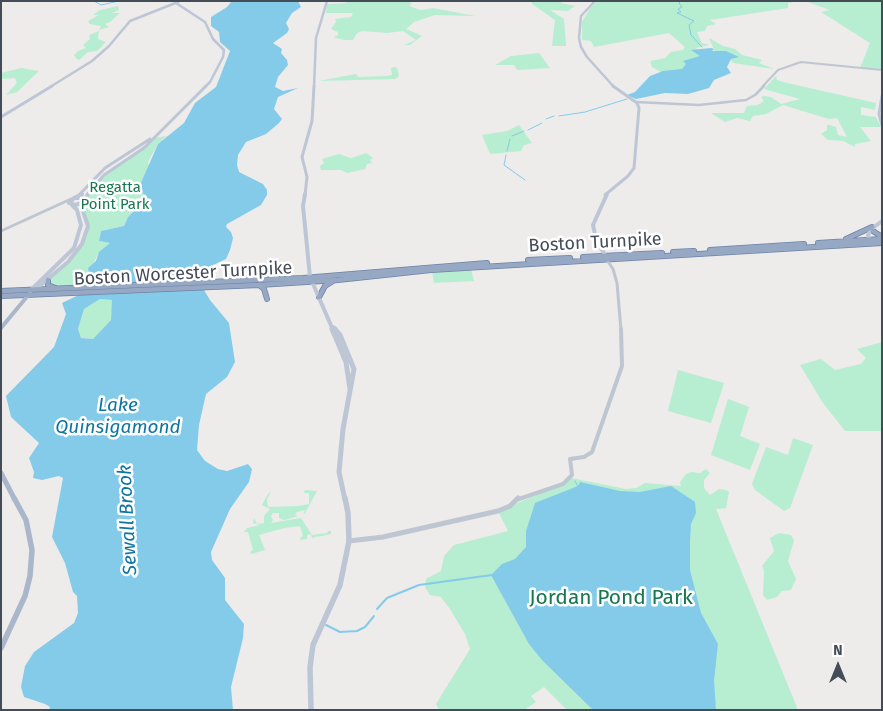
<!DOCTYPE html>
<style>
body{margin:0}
#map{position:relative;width:883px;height:711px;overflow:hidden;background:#eeebeb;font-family:"Fira Sans",sans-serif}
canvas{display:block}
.frame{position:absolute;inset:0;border:2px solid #444c58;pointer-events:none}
.north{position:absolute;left:813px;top:641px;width:50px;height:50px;-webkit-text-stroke:4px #fff;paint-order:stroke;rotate:0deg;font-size:14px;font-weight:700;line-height:20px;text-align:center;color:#444c58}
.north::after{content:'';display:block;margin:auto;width:18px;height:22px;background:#444c58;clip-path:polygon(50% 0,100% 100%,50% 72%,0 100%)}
</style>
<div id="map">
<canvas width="883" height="711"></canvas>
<div class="frame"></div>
<div class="north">N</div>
</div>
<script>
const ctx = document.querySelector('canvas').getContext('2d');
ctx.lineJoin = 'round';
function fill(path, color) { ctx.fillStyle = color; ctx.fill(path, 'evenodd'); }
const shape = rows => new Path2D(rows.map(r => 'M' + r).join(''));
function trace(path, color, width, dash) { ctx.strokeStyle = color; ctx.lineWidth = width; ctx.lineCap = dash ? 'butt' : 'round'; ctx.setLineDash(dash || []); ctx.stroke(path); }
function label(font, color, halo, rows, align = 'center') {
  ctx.font = font + ' "Fira Sans",sans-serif'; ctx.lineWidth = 5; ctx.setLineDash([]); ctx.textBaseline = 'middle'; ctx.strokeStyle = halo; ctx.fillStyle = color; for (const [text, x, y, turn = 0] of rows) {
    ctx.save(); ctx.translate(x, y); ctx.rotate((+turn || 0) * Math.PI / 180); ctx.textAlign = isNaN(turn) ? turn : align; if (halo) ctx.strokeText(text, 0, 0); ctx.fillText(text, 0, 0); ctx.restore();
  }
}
const green = shape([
 [340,1,405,1,412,3,409,6,421,10,433,8,475,16,435,15,414,22,406,29,422,36,410,45,404,45,416,40,403,31,387,33,362,31,357,33,353,40,344,40,336,38,334,37,338,35,338,32,331,29,336,22,335,19,351,17,353,13,326,13,327,4,348,3],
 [532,1,563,1,561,3,575,6,568,11,550,10,564,19,566,46,552,46,555,20,532,4],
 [597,1,800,1,788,3,788,8,710,20,716,24,707,26,705,31,697,32,702,43,709,45,696,48,700,53,703,70,661,72,652,67,650,61,665,58,671,52,683,50,685,47,669,33,594,47,591,41,582,40,582,22,589,10],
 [805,1,882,1,882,70,860,68,870,43,821,12,830,10],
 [118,6,119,10,112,13,120,13,110,22,105,24,109,27,99,30,101,26,90,24,88,21,99,15,93,15,100,10],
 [99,31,98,39,106,42,97,51,88,52,79,60,76,58,74,55,78,51,86,48,83,45,90,39,89,35],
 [709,38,723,46,735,49,742,55,762,60,759,63,774,69,733,63,726,54,715,52],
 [539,53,550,68,517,70,514,65,495,65,511,56],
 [394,67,397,68,399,76,395,79,319,81,356,74,358,77,388,76,392,75,391,68],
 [21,68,39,71,17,92,6,95,17,83,15,78,1,79,1,73],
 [776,76,777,80,787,83,876,103,875,110,861,107,861,115,876,117,881,127,860,127,871,141,855,144,855,147,843,141,828,140,821,134,827,130,827,125,830,125,836,127,838,135,847,137,837,118,829,119,783,105,766,114,753,116,750,121,737,118,725,122,711,113,744,113,747,106,758,105,764,101,761,97,764,96,771,97,781,104,800,99,764,89],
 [519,125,532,143,524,145,521,151,490,154,482,135,507,131],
 [167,136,158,144,148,162,149,166,140,188,142,193,147,195,141,204,128,217,124,226,101,231,99,241,110,243,98,254,89,273,83,276,85,280,96,281,94,287,52,287,48,280,78,251,88,228,82,208,87,194,101,178,154,138],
 [366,153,373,158,370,160,372,163,367,164,365,169,347,173,341,170,321,170,320,166,324,163,322,159,339,154,351,158],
 [471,269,474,281,434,283,432,272],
 [100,299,113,300,111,320,93,339,81,338,78,329,84,309],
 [882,342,882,431,845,431,823,403,800,365,821,359,835,370,861,364,866,358,857,349],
 [678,370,724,383,711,423,668,411],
 [728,399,749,407,740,436,760,444,750,470,711,455],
 [793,438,813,445,790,508,784,511,755,490,752,484,766,447,788,455],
 [706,469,710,473,704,480,704,488,710,495,719,489,726,490,729,492,726,508,716,509,798,710,567,710,544,687,531,696,536,702,524,710,439,710,436,704,470,649,465,634,450,609,441,597,430,595,425,587,426,579,441,571,444,556,454,545,508,531,498,511,563,484,571,478,626,489,636,488,645,483,681,486,680,482,686,474,691,472,700,473],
 [305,490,317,491,305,513,303,514,305,510,297,512,295,515,298,516,284,520,279,518,279,513,273,513,271,516,273,520,271,523,301,518,312,535,327,533,328,531,331,531,331,534,317,537,314,535,316,537,312,538,311,534,307,535,307,539,301,540,300,538,303,536,300,526,284,528,259,535,265,550,251,554,250,552,253,550,248,532,244,532,247,528,260,525,253,523,254,518,257,524,264,523,264,516,270,509,262,505,268,494,271,492,267,499,268,507,298,506,309,504,309,493,304,493],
 [779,533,791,535,794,540,788,561,796,579,791,590,782,591,777,597,767,600,763,595,764,571,762,566,774,551,770,538]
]);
const water = shape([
 [232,1,298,1,301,7,292,13,286,23,289,29,287,33,273,43,282,49,281,53,287,60,288,65,278,77,275,87,283,91,298,88,278,97,274,109,282,119,279,123,266,134,246,142,238,155,237,165,239,172,263,184,267,190,267,195,261,205,227,224,226,227,231,232,233,238,230,250,226,259,211,266,210,274,201,285,210,300,229,323,235,362,227,377,206,394,199,425,197,450,205,461,218,469,227,471,248,464,252,469,249,482,230,509,211,552,212,560,225,578,225,600,244,624,243,638,231,687,233,710,49,710,50,707,45,704,24,697,21,687,25,666,34,652,74,623,78,613,77,596,73,592,65,563,52,537,63,478,59,476,42,480,33,478,34,472,29,458,39,443,11,417,6,396,54,347,66,314,62,303,91,289,96,284,96,281,85,280,83,276,89,273,88,268,96,261,99,252,110,243,99,241,101,231,124,226,128,217,141,204,146,195,142,193,140,185,158,144,184,123,195,103,216,87,230,51,220,42,219,32,211,26,211,17,227,7],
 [100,299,112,300,111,320,93,339,81,338,78,329,84,309],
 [711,48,714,49,712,51,726,51,739,57,731,59,727,67,731,73,714,80,709,88,688,94,665,93,636,99,627,95,635,92,650,76,663,71,682,69,686,64,683,61,700,56,691,50],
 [580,482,620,491,640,492,671,486,695,502,696,513,691,524,690,541,690,570,701,613,718,644,714,681,716,710,593,710,542,660,529,644,491,575,502,564,515,559,526,547,526,531,535,503,578,486]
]);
const streamFar1 = shape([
 [94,1,101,5,119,1],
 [681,1,679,3,682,7,678,9,681,12,677,13,694,21,689,25,691,35,702,47],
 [559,116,585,112,627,99],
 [546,119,554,116],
 [528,130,542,123],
 [512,136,524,131],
 [507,151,510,139],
 [506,155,504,165,525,180],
 [575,481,578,487]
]);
const stream = shape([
 [377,609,387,598,419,585,492,575],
 [326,625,340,632,357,631,365,627,374,616]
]);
const tertiaryFar4 = shape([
 [762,87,778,70,801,62,882,70]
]);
const tertiaryFar3 = shape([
 [636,102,699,105,746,100,755,95,764,86]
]);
const tertiaryFar2 = shape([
 [1,231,71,199],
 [607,260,613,269,617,283,621,330]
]);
const tertiaryFar1 = shape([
 [516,500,563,484,572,475,570,459,584,457,592,452,622,366,621,329]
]);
const tertiary = shape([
 [349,541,383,537,498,511,510,506,518,498]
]);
const secondaryFar4 = shape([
 [595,1,581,16,579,38,581,47,587,57,614,87],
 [176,3,205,22,213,39,224,50,223,57,210,82,205,87],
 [50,87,92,61,109,46,130,21,178,2],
 [314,87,316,38,327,1]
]);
const secondaryFar3 = shape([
 [882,96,879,114,882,125],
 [1,117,52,86],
 [79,195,105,168,150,139],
 [87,195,104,175,144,148,206,86],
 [305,195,307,177,302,157,312,121,314,86],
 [605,195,628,176,634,168,639,108,637,103,613,86]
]);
const secondaryFar2 = shape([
 [305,194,303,206,310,277,333,330],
 [74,198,82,194],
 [85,202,75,205,69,203,74,198,87,198],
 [870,243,868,236,870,230,882,221],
 [606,257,596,239,593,225,607,194],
 [32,289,74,248,81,225,77,210,72,205],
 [36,289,68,262,82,244,88,226,82,208,88,194],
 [333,327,336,330]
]);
const secondaryFar1 = shape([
 [332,329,346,362,350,389],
 [335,329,340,335,354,369,343,429,339,472,345,500]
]);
const secondary = shape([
 [311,710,310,667,313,645,340,585,349,541,348,513,345,498]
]);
const primaryFar2 = shape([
 [1,328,30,293]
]);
const primaryFar1 = shape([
 [1,473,15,500]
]);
const primary = shape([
 [1,648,25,596,30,576,32,550,26,520,14,498]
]);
const trunk = shape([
 [873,231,882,237],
 [846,239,872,227],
 [818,243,882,239],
 [710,250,804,244],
 [673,252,694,251],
 [583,257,662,253],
 [528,260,570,258],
 [48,280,48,285,55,288],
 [259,285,264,289,267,299],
 [1,291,303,278,487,263],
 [1,296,259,285,338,280,431,270,882,243],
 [319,297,325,286,333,281]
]);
const farParknames = [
 ["Regatta",115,188],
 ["Point Park",115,205]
];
const streetNames = [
 ["Boston Turnpike",595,243,-3],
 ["Boston Worcester Turnpike",183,274,-3]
];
const waterNames = [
 ["Lake",118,406],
 ["Quinsigamond",118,428],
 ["Sewall Brook",128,520,-93]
];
const nearParknames = [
 ["Jordan Pond Park",611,598]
];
fill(green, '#b7edd1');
fill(water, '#84cbea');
trace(streamFar1, '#84cbea', 1);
trace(stream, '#84cbea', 2);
trace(trunk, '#6d83a6', 6);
trace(tertiaryFar4, '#bec6d1', 2);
trace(tertiaryFar3, '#bec6d1', 2.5);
trace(tertiaryFar2, '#bec6d1', 3);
trace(tertiaryFar1, '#bec6d1', 4);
trace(tertiary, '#bec6d1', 5);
trace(secondaryFar4, '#bdc6d5', 2.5);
trace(secondaryFar3, '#bdc6d5', 3);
trace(secondaryFar2, '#bdc6d5', 4);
trace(secondaryFar1, '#bdc6d5', 5);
trace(secondary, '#bdc6d5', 5.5);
trace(primaryFar2, '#aab7cb', 4);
trace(primaryFar1, '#aab7cb', 5);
trace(primary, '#aab7cb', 5.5);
trace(trunk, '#96a8c3', 4.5);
label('15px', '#167750', '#fff', farParknames);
label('18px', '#444c58', '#fff', streetNames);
label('italic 19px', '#0d75a2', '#fff', waterNames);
label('21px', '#167750', '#fff', nearParknames);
</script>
